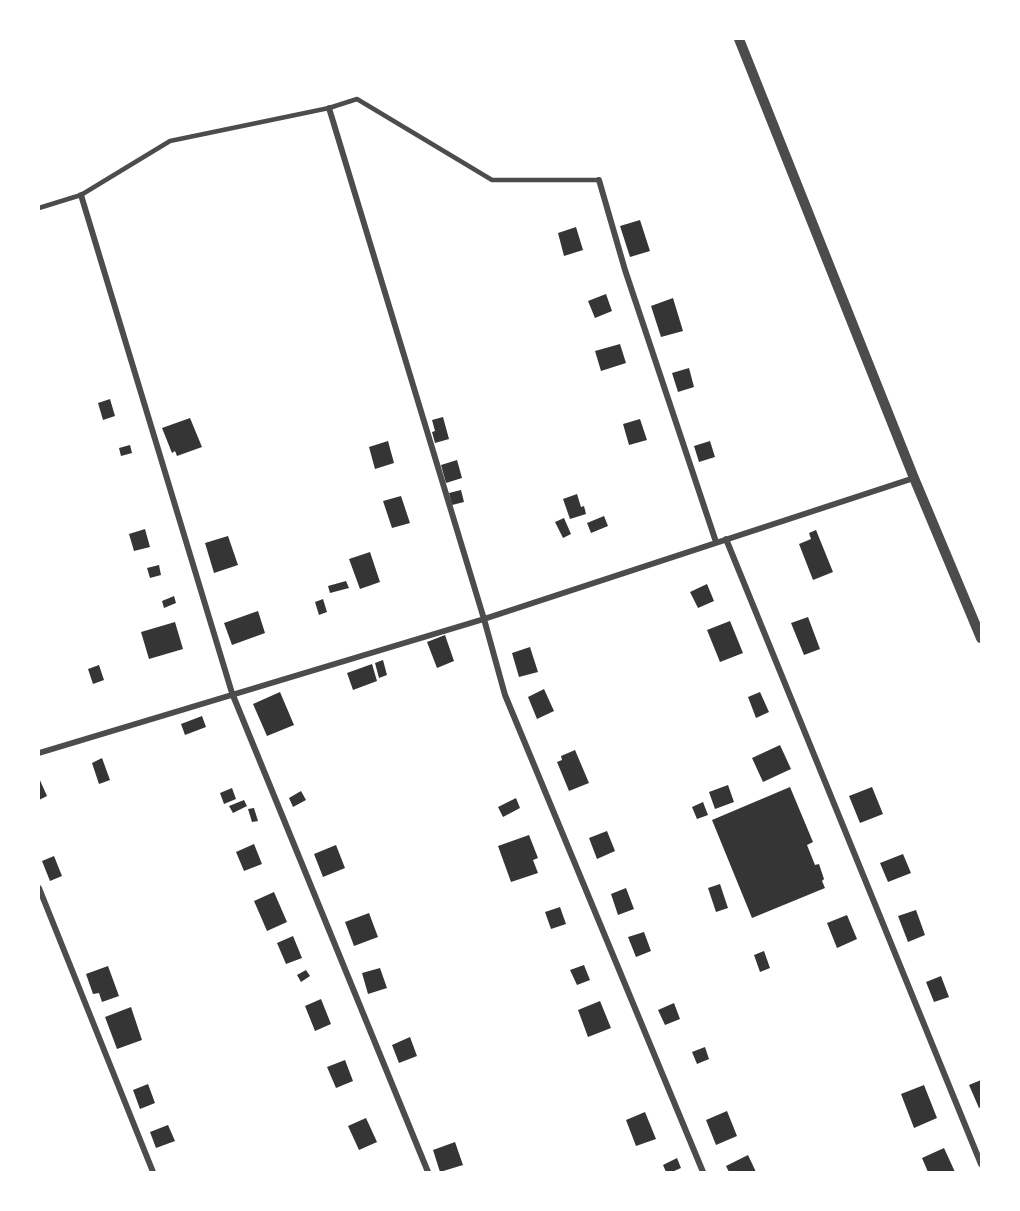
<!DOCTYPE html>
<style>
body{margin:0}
#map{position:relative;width:1020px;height:1211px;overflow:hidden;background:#fff;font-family:"Times New Roman",serif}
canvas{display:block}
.frame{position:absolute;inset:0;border:40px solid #fff;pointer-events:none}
</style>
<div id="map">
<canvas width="1020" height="1211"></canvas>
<div class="frame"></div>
</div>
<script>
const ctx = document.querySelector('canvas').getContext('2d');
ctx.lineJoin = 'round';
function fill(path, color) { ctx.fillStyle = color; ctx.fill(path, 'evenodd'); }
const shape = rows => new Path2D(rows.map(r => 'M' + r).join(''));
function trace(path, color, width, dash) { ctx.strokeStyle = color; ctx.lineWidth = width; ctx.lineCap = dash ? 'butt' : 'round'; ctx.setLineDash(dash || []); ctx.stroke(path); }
const building = shape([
 [640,220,650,251,630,257,620,226],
 [576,227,583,250,564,256,558,233],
 [606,294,612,311,595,318,588,301],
 [673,298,683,331,661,337,651,306],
 [620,344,626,363,601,371,595,351],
 [689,368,694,387,678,392,672,373],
 [110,399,115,416,103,420,98,403],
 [443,417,449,439,435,443,432,432,435,431,432,420],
 [190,418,202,447,177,456,175,451,172,453,162,428],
 [640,419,647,440,629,445,623,424],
 [388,441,394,463,375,469,369,447],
 [710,441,715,457,699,462,694,446],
 [130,445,132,453,121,456,119,448],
 [457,460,462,478,446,483,441,465],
 [461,490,464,502,452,505,449,493],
 [577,494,581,507,584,506,586,514,570,519,563,499],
 [401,496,410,523,392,528,383,501],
 [604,516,608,526,591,533,587,523],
 [564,518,571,534,563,538,555,522],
 [145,529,150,547,134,551,129,534],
 [816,530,833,572,813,580,799,544,811,539,809,533],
 [228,536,238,565,214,573,205,543],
 [370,552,380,582,360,589,349,559],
 [159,565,161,575,150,578,147,568],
 [346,581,349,588,330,593,328,586],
 [707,584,714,601,698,608,690,592],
 [174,596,176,603,164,608,162,601],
 [323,599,327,612,319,615,315,602],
 [258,611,265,633,232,645,224,623],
 [808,617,820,649,804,655,791,623],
 [730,621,743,653,720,662,707,630],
 [175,622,183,649,149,659,141,632],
 [445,635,454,661,437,668,427,642],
 [530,647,538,672,519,677,512,653],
 [383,660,387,675,379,678,375,663],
 [372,664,377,681,353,690,347,673],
 [99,665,104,680,93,684,88,669],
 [544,689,554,711,537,719,528,697],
 [280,692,294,725,267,736,253,704],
 [760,692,769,712,756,718,748,697],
 [202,716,206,727,185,735,181,724],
 [780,745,791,769,763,782,752,758],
 [575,750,589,783,569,791,557,762,562,760,561,756],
 [102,758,110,780,99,784,92,763],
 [39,778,47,796,39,800],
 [728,785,734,802,715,809,709,792],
 [790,787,813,842,807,845,815,865,819,864,824,879,822,881,825,888,752,918,712,820],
 [872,787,883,814,860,823,849,796],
 [232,788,236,799,224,804,220,793],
 [301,791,306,800,293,807,289,798],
 [516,798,520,808,503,817,498,807],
 [244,800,247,806,233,813,229,806],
 [703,802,708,815,697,819,692,807],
 [254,808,258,821,252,822,248,809],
 [607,831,615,851,597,859,589,838],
 [529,835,538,858,533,860,538,873,511,882,498,846],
 [254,844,262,864,244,871,236,852],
 [336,845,345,868,323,877,314,854],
 [903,854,911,873,888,882,880,863],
 [54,856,62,876,50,881,42,861],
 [720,884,728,908,716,912,708,888],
 [626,888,634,909,618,915,611,894],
 [274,892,287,922,267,931,254,901],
 [560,907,566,924,551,929,545,912],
 [916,910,925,935,908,942,898,916],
 [369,913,378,937,354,946,345,922],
 [847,915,857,939,837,948,827,923],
 [644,932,651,951,636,957,628,937],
 [293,936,302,958,286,964,277,943],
 [764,951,770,968,760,972,754,955],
 [584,965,590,980,577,985,570,970],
 [108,966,119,996,102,1002,99,993,93,994,86,974],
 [380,968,387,988,368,994,362,973],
 [306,970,310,976,301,982,297,975],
 [941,976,949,997,934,1002,926,982],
 [321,999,331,1024,315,1031,305,1006],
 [600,1001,611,1028,588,1037,578,1010],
 [674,1003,680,1019,665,1025,658,1010],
 [131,1007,142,1040,117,1049,105,1017],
 [410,1037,417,1056,399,1063,392,1045],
 [705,1047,709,1059,697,1064,692,1052],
 [345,1060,353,1081,336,1088,327,1067],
 [981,1080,981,1107,979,1108,969,1085],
 [148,1084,155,1103,140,1109,133,1090],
 [924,1085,937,1118,914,1128,901,1094],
 [727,1111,737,1136,716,1145,706,1120],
 [645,1112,656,1139,636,1146,626,1120],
 [366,1118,377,1142,359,1150,348,1126],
 [168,1125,175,1141,156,1148,150,1132],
 [455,1142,463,1165,440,1172,433,1150],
 [944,1148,955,1172,928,1172,922,1158],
 [748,1155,756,1172,729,1172,726,1166],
 [677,1158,681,1168,672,1172,666,1172,663,1165]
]);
const service = shape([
 [39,208,81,195,170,141,329,108,357,99,492,180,599,180]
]);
const minor = shape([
 [329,108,484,619,505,695,703,1172],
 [599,180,625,270,716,542],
 [81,195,232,693,428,1172],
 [726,539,981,1164],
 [39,753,484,619,914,478],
 [39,888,153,1172]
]);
const tertiary = shape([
 [739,39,914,478,981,638]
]);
fill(building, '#353535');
trace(service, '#4c4c4c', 4.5);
trace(minor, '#4c4c4c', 6);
trace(tertiary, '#4c4c4c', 10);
</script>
